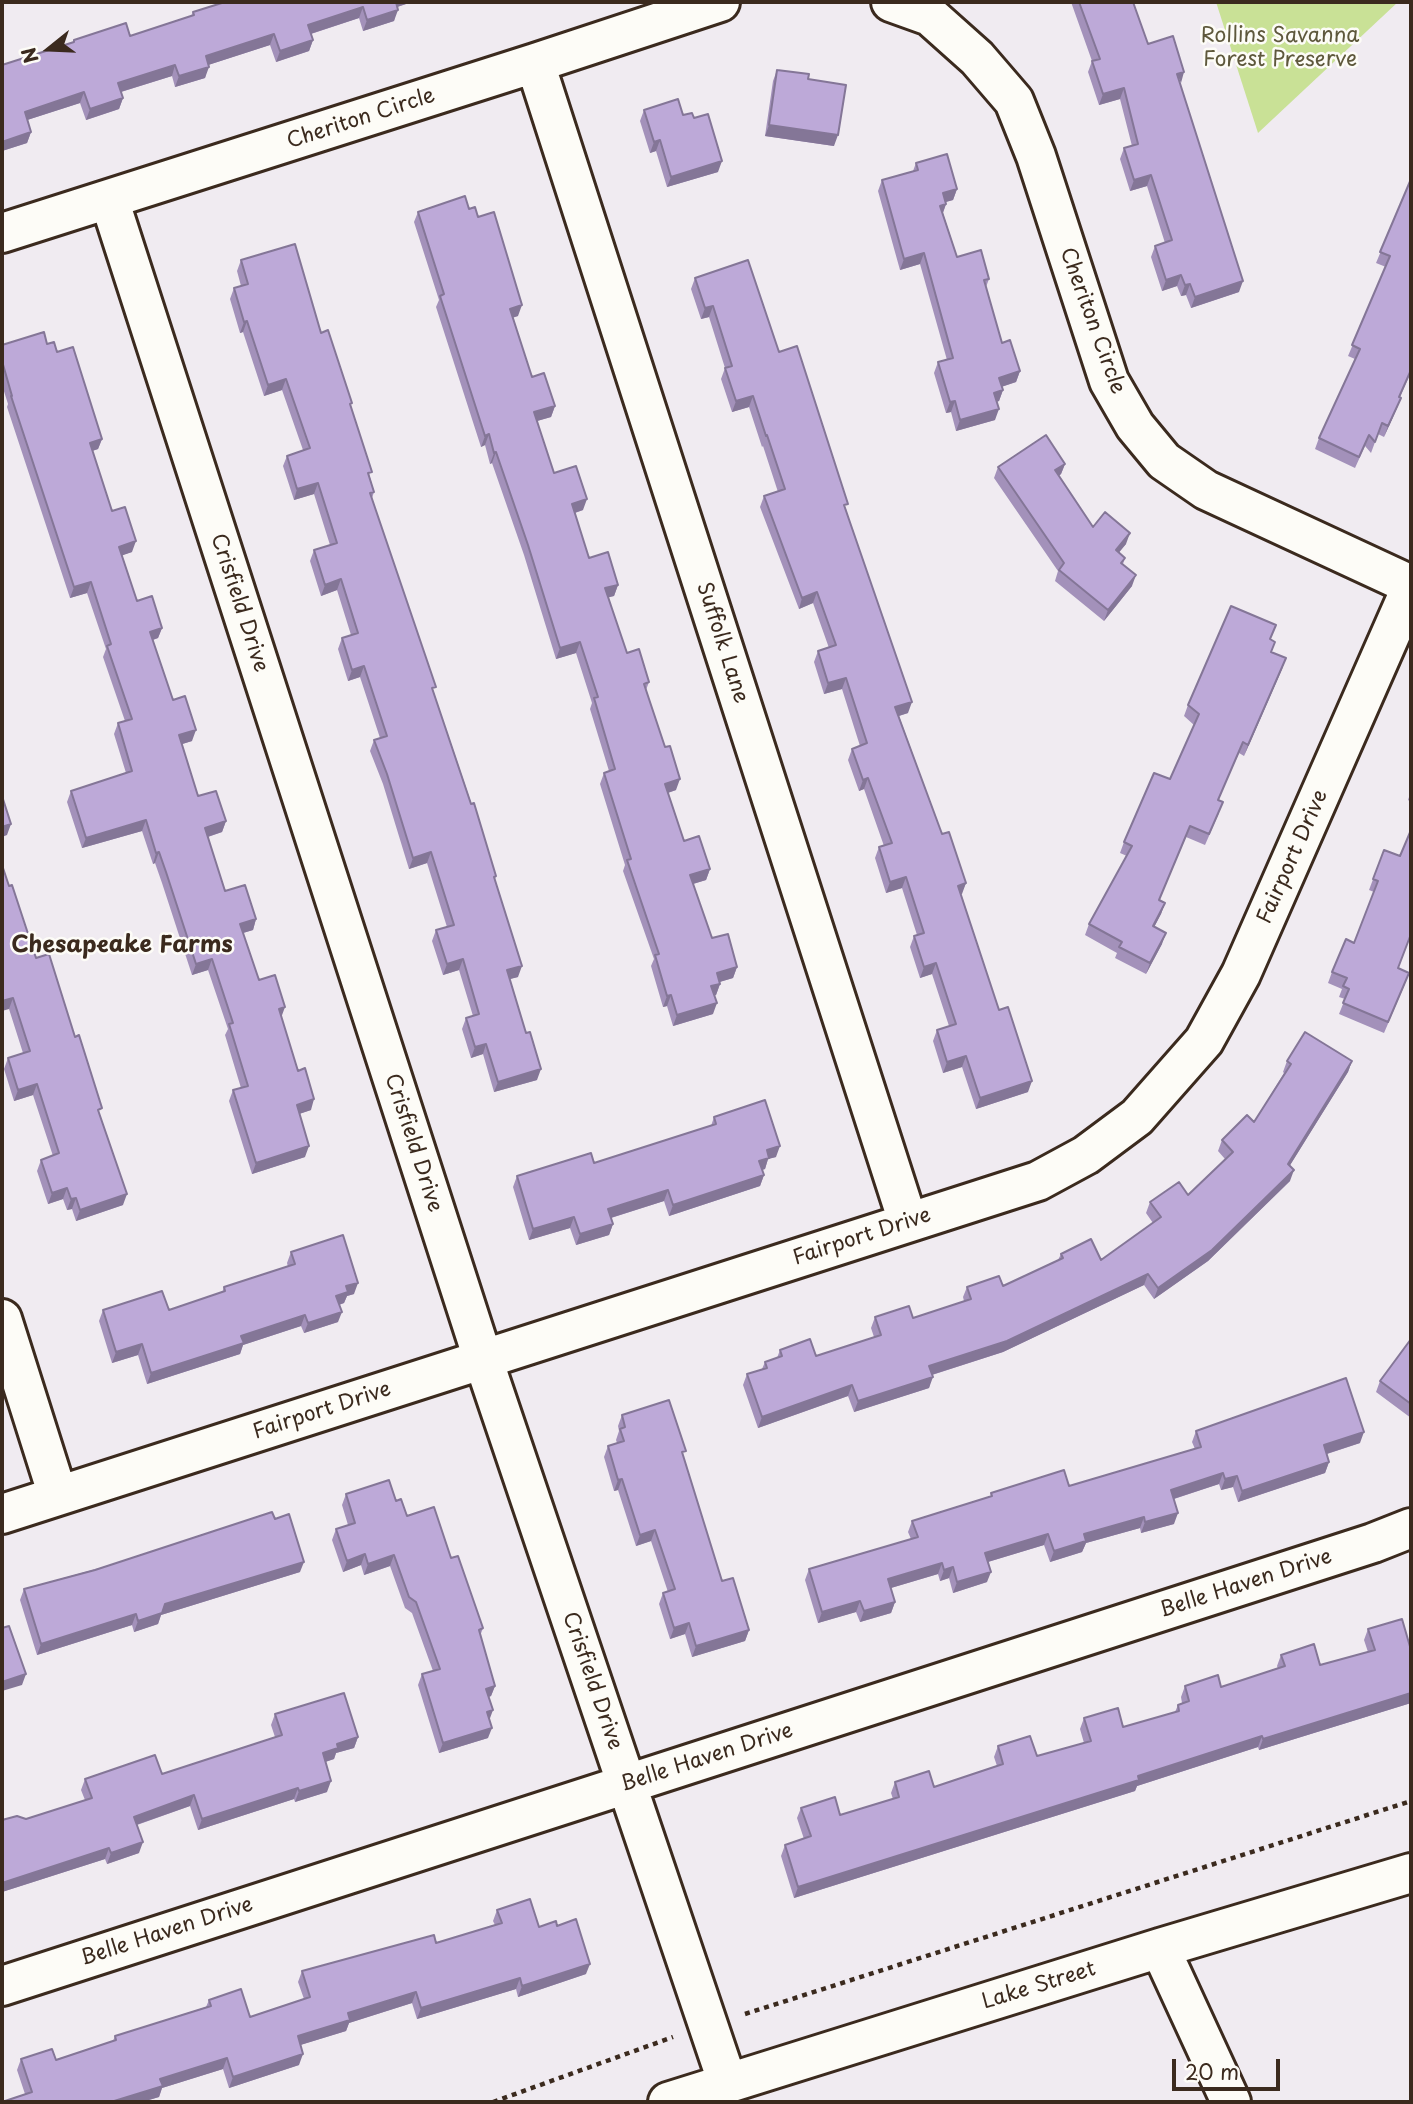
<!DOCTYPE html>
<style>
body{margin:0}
#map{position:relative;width:1413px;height:2104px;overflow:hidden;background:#f0ebf1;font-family:"Playpen Sans",sans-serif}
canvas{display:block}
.frame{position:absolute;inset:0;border:4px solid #3b2a1e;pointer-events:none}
.north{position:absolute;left:14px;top:14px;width:70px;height:70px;-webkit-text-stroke:5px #fdfcf7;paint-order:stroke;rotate:252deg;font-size:19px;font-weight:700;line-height:28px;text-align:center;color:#3b2a1e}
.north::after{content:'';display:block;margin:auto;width:24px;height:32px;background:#3b2a1e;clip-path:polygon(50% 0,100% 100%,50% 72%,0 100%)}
.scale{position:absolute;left:1172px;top:2059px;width:108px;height:32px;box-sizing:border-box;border:4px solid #3b2a1e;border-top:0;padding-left:9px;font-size:21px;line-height:24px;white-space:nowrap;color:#3b2a1e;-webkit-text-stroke:5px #fdfcf7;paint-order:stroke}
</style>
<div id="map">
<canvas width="1413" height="2104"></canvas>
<div class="frame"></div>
<div class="north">N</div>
<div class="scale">20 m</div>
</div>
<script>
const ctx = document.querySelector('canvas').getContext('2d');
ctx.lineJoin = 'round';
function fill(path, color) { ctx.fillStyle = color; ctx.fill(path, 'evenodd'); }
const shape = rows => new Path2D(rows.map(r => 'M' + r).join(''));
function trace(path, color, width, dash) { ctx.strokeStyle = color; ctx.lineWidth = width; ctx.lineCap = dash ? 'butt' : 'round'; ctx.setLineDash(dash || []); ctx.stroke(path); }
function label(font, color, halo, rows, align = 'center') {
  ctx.font = font + ' "Playpen Sans",sans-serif'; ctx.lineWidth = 5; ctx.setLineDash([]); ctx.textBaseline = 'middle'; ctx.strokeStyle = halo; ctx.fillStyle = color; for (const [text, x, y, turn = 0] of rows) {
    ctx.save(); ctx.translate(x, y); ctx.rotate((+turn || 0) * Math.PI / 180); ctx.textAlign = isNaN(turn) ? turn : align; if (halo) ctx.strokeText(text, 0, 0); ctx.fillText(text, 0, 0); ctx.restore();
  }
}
const green = shape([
 [1216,2,1398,2,1258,133]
]);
const path = shape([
 [745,2014,1411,1801],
 [493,2102,673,2037]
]);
const minor = shape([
 [891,2,930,16,977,58,1014,101,1036,156,1109,381,1135,426,1164,461,1206,490,1411,585],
 [535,63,908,1222],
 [109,199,483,1359,728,2084],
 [2,233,535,63,720,2],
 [2,1319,58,1496],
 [2,1514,1038,1181,1086,1155,1137,1117,1204,1041,1241,974,1411,588],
 [1160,1948,1231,2102],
 [2,1986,1373,1543,1411,1528],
 [668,2102,1160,1948,1411,1873]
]);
const wall = shape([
 [225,2,412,2,397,7,394,21,363,31,359,18,311,34,313,40,309,51,276,62,270,45,208,65,205,78,175,87,172,76,121,92,123,98,119,109,86,120,80,103,27,120,31,132,27,143,2,151,74,40,130,36,191,16,193,12],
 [1064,2,1133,2,1148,44,1180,83,1239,292,1191,308,1186,295,1181,296,1177,286,1162,291,1151,257,1155,246,1165,243,1147,186,1130,191,1120,159,1124,148,1132,146,1120,99,1099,105,1088,72,1092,61,1071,2,1065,4],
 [777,70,808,79,834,146,765,136,773,81],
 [644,110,694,118,718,172,667,187,656,151,650,153,640,121],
 [916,163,957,189,953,200,945,202,946,204,943,213,957,257,989,279,986,287,1002,343,1020,371,1016,382,1001,387,1003,390,999,401,996,402,995,420,956,431,951,412,946,413,934,373,938,362,947,360,920,264,900,270,878,191,882,180,913,171],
 [1411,179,1411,372,1400,397,1401,398,1397,408,1384,437,1378,434,1371,453,1365,446,1355,468,1315,449,1319,438,1355,359,1348,356,1386,267,1376,263],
 [469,209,478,217,518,316,513,317,532,377,555,406,551,417,537,421,554,473,583,510,575,513,589,558,618,585,614,596,608,597,627,653,649,682,646,690,676,790,668,793,684,841,710,869,706,880,693,884,712,938,737,967,733,978,719,982,720,984,716,995,714,996,713,1014,673,1026,667,1006,663,1007,651,966,654,959,623,871,625,865,600,784,604,773,609,771,590,709,592,703,576,653,556,659,524,555,492,463,490,464,485,445,481,447,436,307,439,300,414,222,418,212],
 [241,260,321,333,351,407,374,492,372,498,434,693,496,876,495,879,518,977,509,979,537,1080,494,1092,483,1054,471,1058,462,1029,466,1018,473,1016,459,970,443,975,432,941,436,930,447,927,427,863,409,869,383,784,370,751,374,740,380,738,360,677,348,681,338,649,342,638,351,635,337,590,321,596,310,561,314,550,330,545,314,494,294,500,283,466,287,456,303,450,282,390,264,396,243,332,240,333,230,299,234,288,241,286,237,271],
 [695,278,779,352,846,509,908,713,899,716,942,834,966,883,961,894,999,1010,1028,1092,976,1109,962,1067,943,1073,933,1041,937,1030,949,1026,932,974,920,978,910,947,914,936,917,935,902,888,886,893,875,858,879,847,884,846,864,789,859,791,848,760,852,749,860,746,842,689,824,694,814,662,818,651,829,648,813,603,799,609,760,507,764,496,778,492,763,446,762,447,749,407,732,412,721,379,725,368,709,317,701,319,691,289],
 [47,344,57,352,102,439,98,449,92,451,112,511,132,552,122,555,137,601,162,628,158,638,153,640,173,700,192,741,182,744,198,796,226,821,222,832,208,837,225,891,256,919,253,930,243,933,259,980,281,1017,311,1110,299,1114,305,1157,252,1174,229,1101,233,1090,241,1088,225,1035,228,1029,208,970,192,975,162,883,155,863,153,864,142,831,82,848,67,802,71,791,126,773,114,734,118,723,125,721,103,657,106,649,87,593,70,598,7,407,8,404,2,385,2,345],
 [1065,464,1061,474,1059,476,1093,527,1126,544,1119,552,1125,558,1123,564,1132,586,1104,621,1055,581,1058,571,994,478,998,467],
 [1270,640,1272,652,1286,658,1282,669,1244,756,1239,753,1218,800,1219,813,1205,845,1186,837,1159,900,1165,903,1161,914,1154,927,1162,944,1146,974,1115,958,1117,953,1085,935,1089,924,1127,856,1120,853,1124,842,1170,779,1194,725,1184,716,1188,705],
 [1411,791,1411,802,1408,800],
 [1384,850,1398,968,1405,984,1384,1033,1339,1014,1345,999,1339,997,1342,989,1328,983,1332,972,1354,943,1374,892,1369,890],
 [9,886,36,958,100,1115,123,1205,76,1221,72,1209,67,1210,63,1199,48,1204,37,1171,41,1160,53,1156,33,1095,14,1101,4,1069,8,1058,23,1053,9,1009],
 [1287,1061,1352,1061,1348,1072,1290,1165,1290,1181,1208,1261,1154,1299,1144,1285,1003,1352,932,1375,929,1388,854,1412,848,1396,758,1428,743,1385,747,1374,762,1369,765,1362,777,1358,780,1350,816,1356,874,1337,871,1328,875,1317,913,1318,964,1301,963,1297,967,1287,1003,1286,1058,1260,1061,1254,1101,1260,1153,1223,1146,1213,1150,1202,1188,1195,1225,1159,1218,1151,1222,1140,1254,1122,1284,1073,1283,1072],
 [714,1117,776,1157,768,1159,765,1169,762,1170,764,1175,760,1186,669,1216,664,1201,611,1218,613,1224,609,1235,576,1245,570,1228,529,1240,513,1187,517,1176,594,1163,711,1126],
 [291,1252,354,1294,347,1296,344,1303,339,1305,338,1322,304,1333,301,1326,243,1345,240,1354,147,1384,138,1355,112,1363,99,1321,103,1310,169,1310,222,1293,224,1287,288,1267,287,1263],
 [1411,1339,1411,1418,1376,1392,1380,1381],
 [622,1415,683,1457,722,1581,749,1630,745,1641,692,1657,685,1634,670,1639,659,1604,663,1593,668,1592,651,1541,636,1546,618,1490,614,1491,604,1457,608,1446,617,1443,616,1440,619,1431,618,1426],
 [1196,1431,1360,1443,1327,1454,1329,1462,1325,1473,1238,1502,1233,1487,1221,1490,1219,1484,1174,1499,1174,1524,1141,1533,1140,1528,1086,1543,1082,1552,1050,1562,1044,1545,988,1562,987,1582,953,1593,949,1578,940,1581,938,1574,891,1588,895,1602,891,1613,860,1622,856,1612,818,1623,805,1580,809,1569,911,1539,908,1532,912,1521,990,1497,991,1493,1069,1486,1195,1449,1192,1442],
 [346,1494,396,1501,407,1516,451,1558,483,1628,480,1636,495,1686,491,1696,489,1697,488,1738,439,1753,418,1685,422,1674,433,1671,412,1613,405,1608,390,1566,364,1575,361,1565,343,1572,332,1540,336,1529,348,1525,342,1505],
 [275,1519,300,1572,161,1615,158,1624,134,1632,132,1625,37,1655,20,1600,24,1589],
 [1368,1629,1411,1650,1411,1703,1259,1750,1258,1747,1137,1786,1135,1791,794,1898,781,1856,785,1845,804,1839,797,1818,801,1808,840,1815,893,1799,891,1793,895,1782,934,1787,997,1766,994,1757,998,1746,1037,1756,1084,1743,1080,1729,1084,1718,1123,1727,1175,1712,1178,1705,1182,1703,1181,1697,1185,1686,1221,1687,1278,1669,1277,1666,1281,1655,1320,1665,1368,1652,1364,1640],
 [275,1714,358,1737,354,1748,336,1753,334,1759,325,1762,327,1792,295,1802,294,1799,198,1830,190,1806,137,1825,139,1853,107,1864,105,1859,2,1892,2,1820,26,1819,85,1800,81,1790,85,1779,162,1774,275,1737,271,1725],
 [497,1910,539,1927,557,1926,586,1974,518,1997,516,1989,417,2019,412,2003,349,2023,346,2031,300,2045,299,2065,229,2088,223,2069,162,2088,159,2097,142,2102,2,2102,25,2094,17,2070,21,2059,56,2060,113,2041,115,2036,206,2007,209,2000,250,2017,304,1999,298,1982,302,1971,436,1943,495,1925,493,1921]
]);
const shadedWall = shape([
 [393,2,412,2,391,9],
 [363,7,359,18,304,36,308,25],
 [398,10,394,21,363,31,367,20],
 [274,34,270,45,202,67,206,56],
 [313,40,309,51,276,62,280,51],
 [175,65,172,76,114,94,118,83],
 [209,67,205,78,175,87,179,76],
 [1184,72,1181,83,1177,74],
 [1124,88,1120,99,1099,105,1103,94],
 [84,92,80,103,21,122,25,112],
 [123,98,119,109,86,120,90,109],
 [769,125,838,135,834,146,765,136],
 [31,132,27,143,2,151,2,142],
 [660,140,656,151,650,153,654,142],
 [722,161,718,172,667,187,671,177],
 [1151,175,1147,186,1130,191,1134,180],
 [957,189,953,200,939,204,943,193],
 [946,204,942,215,940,206],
 [924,253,920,264,900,270,904,259],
 [1181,275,1177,286,1162,291,1166,280],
 [1243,281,1239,292,1191,308,1195,297],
 [1190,284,1186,295,1181,296,1185,285],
 [522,305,518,316,506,320,510,309],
 [713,306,709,317,701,319,705,308],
 [247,321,243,332,240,333,244,322],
 [1020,371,1016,382,995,389,999,378],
 [286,379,282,390,264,396,268,385],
 [1003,390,999,401,990,404,994,393],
 [753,396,749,407,732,412,736,401],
 [1401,398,1397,408,1384,437,1388,426],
 [955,401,951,412,946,413,950,402],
 [555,406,551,417,530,423,534,412],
 [999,409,995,420,956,431,960,420],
 [489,434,485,445,481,447,485,436],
 [102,439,98,449,86,453,90,443],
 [496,452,492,463,490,464,494,453],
 [1065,464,1061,474,1051,481,1055,470],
 [318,483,314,494,294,500,297,489],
 [587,499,583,510,568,515,572,504],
 [1130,533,1126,544,1112,561,1116,550],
 [136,541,132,552,115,558,119,547],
 [1136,575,1132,586,1104,621,1108,610],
 [341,579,337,590,321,596,325,585],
 [91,582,87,593,70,598,74,587],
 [618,585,614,596,602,599,605,588],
 [817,592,813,603,799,609,802,598],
 [162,628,158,638,146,642,150,632],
 [580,642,576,653,556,659,560,648],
 [1286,658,1282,669,1244,756,1248,745],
 [364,666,360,677,348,681,352,670],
 [846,678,842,689,824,694,828,683],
 [912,702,908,713,892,718,895,707],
 [196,730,192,741,176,746,179,735],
 [868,778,864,789,859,791,863,780],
 [680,779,676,790,661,795,665,784],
 [146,820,142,831,82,848,86,838],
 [226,821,222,832,201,839,205,828],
 [11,824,7,835,2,837,2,827],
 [159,852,155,863,153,864,156,853],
 [431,852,427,863,409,869,413,858],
 [710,869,706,880,686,886,690,875],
 [906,877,902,888,886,893,890,882],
 [966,883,962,894,954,896,958,886],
 [1165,903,1161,914,1149,937,1153,926],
 [256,919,253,930,236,935,240,924],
 [1166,933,1162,944,1146,974,1150,963],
 [212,959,208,970,192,975,196,964],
 [463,959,459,970,443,975,447,964],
 [936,963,932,974,920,978,924,967],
 [522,966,518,977,503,981,507,970],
 [737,967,733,978,713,984,717,973],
 [720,984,716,995,707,997,711,986],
 [671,995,667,1006,663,1007,667,996],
 [13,998,9,1009,2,1011,2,1001],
 [717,1003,713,1014,673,1026,677,1015],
 [285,1007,281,1018,279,1009],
 [486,1044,483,1054,471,1058,475,1047],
 [966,1056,962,1067,943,1073,947,1062],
 [1352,1061,1348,1072,1284,1175,1288,1164],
 [541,1069,537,1080,494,1092,498,1082],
 [1032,1081,1028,1092,976,1109,980,1098],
 [37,1084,33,1095,14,1101,18,1090],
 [314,1099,311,1110,293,1116,297,1105],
 [309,1146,305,1157,252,1174,256,1163],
 [780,1146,776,1157,768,1159,765,1169,755,1172,759,1161,767,1150],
 [1294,1170,1290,1181,1208,1261,1154,1299,1158,1288],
 [764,1175,760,1186,669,1216,673,1205],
 [67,1188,63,1199,48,1204,52,1193],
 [668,1190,664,1201,604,1220,608,1209],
 [127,1194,123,1205,76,1221,80,1210],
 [76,1198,72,1209,67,1210,71,1199],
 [574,1217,570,1228,529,1240,533,1229],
 [613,1224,609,1235,576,1245,580,1234],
 [1148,1274,1144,1285,1003,1352,925,1377,929,1366],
 [358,1283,354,1294,347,1296,344,1303,332,1307,336,1296,346,1286],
 [342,1312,338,1322,304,1333,308,1323],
 [305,1315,301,1326,243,1345,240,1354,147,1384,151,1373,241,1336],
 [142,1344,138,1355,112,1363,116,1352],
 [933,1377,929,1388,854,1412,858,1401],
 [852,1385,848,1396,758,1428,762,1417],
 [1364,1432,1360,1443,1320,1456,1324,1445],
 [1329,1462,1325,1473,1238,1502,1242,1491],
 [1223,1473,1219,1484,1167,1501,1171,1490],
 [1237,1476,1233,1487,1221,1490,1225,1479],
 [622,1479,618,1490,614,1491,618,1480],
 [1178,1513,1174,1524,1141,1533,1145,1522],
 [1144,1517,1140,1528,1086,1543,1082,1552,1050,1562,1054,1551,1084,1534],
 [655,1530,651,1541,636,1546,640,1535],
 [1048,1534,1044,1545,981,1564,985,1553],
 [365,1554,361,1565,343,1572,347,1561],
 [394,1555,390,1566,364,1575,368,1564],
 [304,1562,300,1572,161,1615,158,1624,134,1632,138,1621,165,1604],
 [942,1563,938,1574,884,1590,888,1579],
 [953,1567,949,1578,940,1581,944,1570],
 [991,1572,987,1582,953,1593,957,1582],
 [860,1601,856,1612,818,1623,822,1612],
 [895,1602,891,1613,860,1622,864,1611],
 [136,1614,132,1625,37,1655,41,1644],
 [689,1623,685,1634,670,1639,674,1628],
 [749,1630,745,1641,692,1657,696,1646],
 [26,1674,22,1685,2,1691,2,1682],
 [495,1686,491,1696,482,1699,486,1689],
 [1411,1693,1411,1703,1259,1750,1263,1739],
 [493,1710,489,1721,487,1712],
 [492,1728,488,1738,439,1753,443,1743],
 [1262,1736,1258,1747,1137,1786,1135,1791,794,1898,798,1887],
 [358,1737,354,1748,336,1753,334,1759,319,1764,323,1753,337,1744],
 [331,1781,327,1792,295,1802,299,1791],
 [298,1788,294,1799,198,1830,202,1819],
 [194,1795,190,1806,130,1827,134,1817],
 [143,1842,139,1853,107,1864,111,1853],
 [109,1848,105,1859,2,1892,2,1883],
 [590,1964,586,1974,518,1997,522,1986],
 [520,1978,516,1989,417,2019,421,2008],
 [416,1992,412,2003,349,2023,346,2031,294,2047,298,2036,348,2013],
 [303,2054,299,2065,229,2088,233,2077],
 [227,2058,223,2069,162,2088,159,2097,142,2102,111,2102,160,2079]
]);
const building = shape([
 [225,2,396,2,398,10,367,20,363,7,308,25,313,40,280,51,274,34,206,56,209,67,179,76,175,65,118,83,123,98,90,109,84,92,25,112,31,132,2,142,2,65,74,42,74,40,126,23,130,36,194,15,193,12,225,2],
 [1079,2,1133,2,1148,44,1173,36,1184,72,1177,74,1243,281,1195,297,1190,284,1185,285,1181,275,1166,280,1155,246,1172,240,1151,175,1134,180,1124,148,1138,144,1124,88,1103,94,1092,61,1100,59,1079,2],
 [777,70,809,74,808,79,846,85,838,135,769,125,777,70],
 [678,99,683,115,692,113,694,118,708,114,722,161,671,177,660,140,654,142,644,110,678,99],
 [947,154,957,189,943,193,946,204,940,206,957,257,981,250,989,279,984,280,1002,343,1010,340,1020,371,999,378,1003,390,994,393,999,409,960,420,955,401,950,402,938,362,953,358,924,253,904,259,882,180,918,170,916,163,947,154],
 [1411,179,1411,370,1399,397,1401,398,1388,426,1382,423,1375,442,1369,435,1359,457,1319,438,1360,349,1352,345,1390,256,1380,252,1411,179],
 [465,196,469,209,475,207,478,217,494,212,522,305,510,309,532,377,544,373,555,406,534,412,554,473,576,466,587,499,572,504,589,558,608,552,618,585,605,588,627,653,639,649,649,682,644,684,665,747,670,746,680,779,665,784,684,841,699,836,710,869,690,875,712,938,728,934,737,967,717,973,720,984,711,986,717,1003,677,1015,671,995,667,996,655,955,659,954,627,860,631,859,604,773,615,769,594,698,598,697,580,642,560,648,528,545,496,452,494,453,489,434,485,436,440,296,444,294,418,212,465,196],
 [295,244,321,333,328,330,352,403,350,404,372,472,368,473,374,492,370,493,436,687,432,688,471,804,474,803,496,876,494,877,522,966,507,970,526,1033,530,1032,541,1069,498,1082,486,1044,475,1047,466,1018,479,1014,463,959,447,964,436,930,454,925,431,852,413,858,387,774,374,740,387,736,364,666,352,670,342,638,358,633,341,579,325,585,314,550,337,543,318,483,297,489,287,456,310,448,286,379,268,385,247,321,244,322,234,288,248,284,241,260,295,244],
 [748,260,779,352,797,346,848,504,844,505,912,702,895,707,942,834,949,832,966,883,958,886,999,1010,1008,1007,1032,1081,980,1098,966,1056,947,1062,937,1030,956,1024,936,963,924,967,914,936,924,933,906,877,890,882,879,847,892,843,868,778,863,780,852,749,867,743,846,678,828,683,818,651,836,645,817,592,802,598,764,496,785,489,767,435,766,436,753,396,736,401,725,368,732,366,713,306,705,308,695,278,748,260],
 [44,332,47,344,54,342,57,352,73,347,102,439,90,443,112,511,125,507,136,541,119,547,137,601,152,596,162,628,150,632,173,700,185,696,196,730,179,735,198,796,216,791,226,821,205,828,225,891,245,885,256,919,240,924,259,980,275,975,285,1007,279,1009,298,1071,305,1068,314,1099,297,1105,309,1146,256,1163,233,1090,248,1086,229,1024,233,1023,212,959,196,964,166,872,159,852,156,853,146,820,86,838,71,791,132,771,118,723,132,719,107,646,111,644,91,582,74,587,11,396,12,396,2,361,2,345,44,332],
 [1046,435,1065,464,1055,470,1093,527,1105,512,1130,533,1116,550,1125,558,1121,563,1136,575,1108,610,1059,570,1064,563,998,467,1046,435],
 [1231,606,1276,625,1270,639,1275,642,1271,652,1286,658,1248,745,1243,742,1218,800,1223,802,1209,834,1190,826,1159,900,1165,903,1153,926,1166,933,1150,963,1119,947,1122,942,1089,924,1132,846,1124,842,1154,773,1170,779,1199,714,1188,705,1231,606],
 [2,796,11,824,2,827,2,796],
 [1411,830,1411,934,1398,968,1409,973,1388,1022,1343,1003,1349,989,1343,986,1347,978,1332,972,1346,939,1354,943,1378,881,1373,879,1384,850,1400,856,1411,830],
 [2,865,9,886,12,885,36,958,49,954,75,1037,79,1035,102,1108,98,1110,127,1194,80,1210,76,1198,71,1199,67,1188,52,1193,41,1160,59,1153,37,1084,18,1090,8,1058,30,1051,13,998,2,1001,2,865],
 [1305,1032,1352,1061,1288,1164,1294,1170,1212,1250,1158,1288,1148,1274,1007,1341,929,1366,933,1377,858,1401,852,1385,762,1417,747,1374,767,1368,765,1362,782,1356,780,1350,810,1339,816,1356,881,1335,875,1317,909,1306,913,1318,971,1299,967,1287,999,1276,1003,1286,1063,1258,1061,1254,1091,1239,1101,1260,1161,1217,1150,1202,1179,1182,1188,1195,1233,1152,1222,1140,1247,1115,1254,1122,1291,1064,1287,1061,1305,1032],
 [765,1100,780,1146,767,1150,769,1158,759,1161,764,1175,673,1205,668,1190,608,1209,613,1224,580,1234,574,1217,533,1229,517,1176,591,1153,594,1163,716,1124,714,1117,765,1100],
 [343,1235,358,1283,346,1286,348,1292,336,1296,342,1312,308,1323,305,1315,241,1336,244,1343,151,1373,142,1344,116,1352,103,1310,162,1291,169,1310,225,1291,224,1287,295,1264,291,1252,343,1235],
 [1411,1339,1411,1404,1380,1381,1411,1339],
 [1346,1378,1364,1432,1324,1445,1329,1462,1242,1491,1237,1476,1225,1479,1223,1473,1171,1490,1178,1513,1145,1522,1144,1517,1084,1534,1086,1541,1054,1551,1048,1534,985,1553,991,1572,957,1582,953,1567,944,1570,942,1563,888,1579,895,1602,864,1611,860,1601,822,1612,809,1569,918,1537,912,1521,992,1496,991,1493,1064,1470,1069,1486,1201,1447,1196,1431,1346,1378],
 [669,1400,686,1451,682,1452,722,1581,733,1578,749,1630,696,1646,689,1623,674,1628,663,1593,675,1589,655,1530,640,1535,622,1479,618,1480,608,1446,624,1441,620,1429,625,1427,622,1415,669,1400],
 [389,1480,396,1501,401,1499,407,1516,434,1507,451,1558,458,1556,483,1628,479,1630,495,1686,486,1689,493,1710,487,1712,492,1728,443,1743,422,1674,440,1669,416,1602,409,1597,394,1555,368,1564,365,1554,347,1561,336,1529,355,1523,346,1494,389,1480],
 [272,1512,275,1519,289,1514,304,1562,165,1604,162,1613,138,1621,136,1614,41,1644,24,1589,95,1570,272,1512],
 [1402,1619,1411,1650,1411,1693,1263,1739,1262,1736,1138,1776,1139,1780,798,1887,785,1845,811,1836,801,1808,835,1797,840,1815,899,1797,895,1782,929,1771,934,1787,1003,1764,998,1746,1030,1736,1037,1756,1091,1741,1084,1718,1118,1708,1123,1727,1179,1711,1178,1705,1189,1701,1185,1686,1218,1675,1221,1687,1285,1666,1281,1655,1314,1644,1320,1665,1375,1650,1368,1629,1402,1619],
 [9,1626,26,1674,2,1682,2,1628,9,1626],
 [344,1693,358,1737,337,1744,338,1748,323,1753,331,1781,299,1791,298,1788,202,1819,194,1795,134,1817,143,1842,111,1853,109,1848,2,1883,2,1820,17,1816,26,1819,92,1798,85,1779,155,1755,162,1774,282,1735,275,1714,344,1693],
 [530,1899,539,1927,556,1921,557,1926,576,1919,590,1964,522,1986,520,1978,421,2008,416,1992,348,2013,350,2020,298,2036,303,2054,233,2077,227,2058,160,2079,163,2086,111,2102,2,2102,32,2092,21,2059,52,2049,56,2060,116,2040,115,2036,211,2006,209,2000,241,1989,250,2017,310,1997,302,1971,434,1935,436,1943,502,1923,497,1910,530,1899]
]);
const parkNames = [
 ["Rollins Savanna",1280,36],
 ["Forest Preserve",1280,60]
];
const streetNames = [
 ["Cheriton Circle",361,119,-18],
 ["Cheriton Circle",1092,321,70],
 ["Crisfield Drive",239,603,72],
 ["Suffolk Lane",722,643,72],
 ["Fairport Drive",1293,857,-66],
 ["Crisfield Drive",413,1143,72],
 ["Fairport Drive",862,1237,-18],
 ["Fairport Drive",322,1411,-18],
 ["Belle Haven Drive",1246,1584,-18],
 ["Crisfield Drive",592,1681,71],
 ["Belle Haven Drive",707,1758,-18],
 ["Belle Haven Drive",167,1932,-18],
 ["Lake Street",1039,1986,-17]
];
const neighbourhoodNames = [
 ["Chesapeake Farms",122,946]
];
fill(green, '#c9e196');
trace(minor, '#3b2a1e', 44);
trace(path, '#3b2a1e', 4.5, [5, 5]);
trace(minor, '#fdfcf7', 38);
fill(wall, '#a391ba');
fill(shadedWall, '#847697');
fill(building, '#bda9d8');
trace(building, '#847697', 2);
label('21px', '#5e583c', '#fdfcf7', parkNames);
label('21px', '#3b2a1e', '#fdfcf7', streetNames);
label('bold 23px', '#3b2a1e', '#fdfcf7', neighbourhoodNames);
</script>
